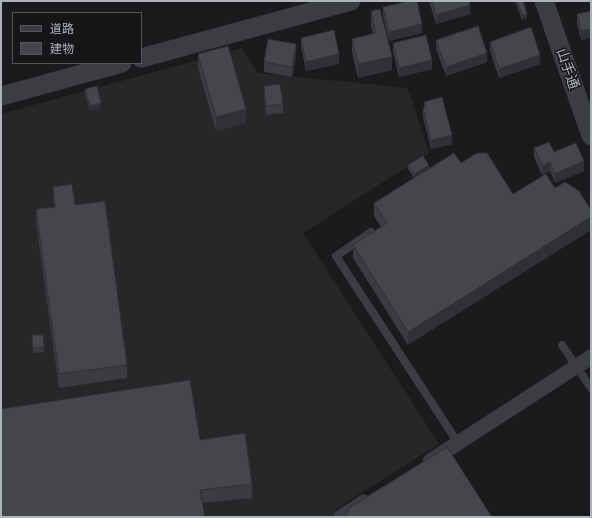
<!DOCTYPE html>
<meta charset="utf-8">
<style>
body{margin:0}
#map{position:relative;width:592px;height:518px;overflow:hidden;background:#1b1b1d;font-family:"DM Sans","Noto Sans JP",sans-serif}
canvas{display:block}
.frame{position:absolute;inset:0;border:2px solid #aeb3bc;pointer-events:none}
.legend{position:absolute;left:12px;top:12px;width:130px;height:52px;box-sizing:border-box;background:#161618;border:1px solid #53555a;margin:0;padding:5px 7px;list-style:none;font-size:12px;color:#aeb3bc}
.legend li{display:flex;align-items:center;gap:8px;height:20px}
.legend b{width:20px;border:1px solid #53555a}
</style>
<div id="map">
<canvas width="592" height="518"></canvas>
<div class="frame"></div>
<ul class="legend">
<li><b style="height:5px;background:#3c3d42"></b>道路</li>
<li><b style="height:11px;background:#45464a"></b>建物</li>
</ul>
</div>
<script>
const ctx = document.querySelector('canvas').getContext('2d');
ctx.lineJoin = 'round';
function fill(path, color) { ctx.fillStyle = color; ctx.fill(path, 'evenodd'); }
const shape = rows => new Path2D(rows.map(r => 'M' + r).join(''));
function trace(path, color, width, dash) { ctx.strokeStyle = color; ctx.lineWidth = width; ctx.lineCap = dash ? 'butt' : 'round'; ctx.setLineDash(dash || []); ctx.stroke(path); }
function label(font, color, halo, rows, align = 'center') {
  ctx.font = font + ' "DM Sans","Noto Sans JP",sans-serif'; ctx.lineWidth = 3; ctx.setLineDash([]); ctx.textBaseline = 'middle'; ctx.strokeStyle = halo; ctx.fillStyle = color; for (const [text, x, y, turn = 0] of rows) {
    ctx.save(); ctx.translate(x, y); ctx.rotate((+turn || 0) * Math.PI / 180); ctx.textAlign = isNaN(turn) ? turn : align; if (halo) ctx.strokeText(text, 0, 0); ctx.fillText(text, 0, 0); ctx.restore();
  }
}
const built = shape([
 [242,48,258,73,408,88,429,153,303,233,439,444,336,509,333,517,1,517,1,114]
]);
const service = shape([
 [371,232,336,256,458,443],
 [562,345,591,388]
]);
const minor = shape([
 [430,461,591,357],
 [341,517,364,502]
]);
const tertiary = shape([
 [544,1,591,136],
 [141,58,351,1],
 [1,96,122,63]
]);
const wall = shape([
 [429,1,469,1,470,14,436,24],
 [515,1,523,1,527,18,522,20],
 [383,7,422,33,389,41,383,16],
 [371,11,392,70,358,78,352,52,352,39,373,34,371,25],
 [591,11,581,40,577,24,577,14],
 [301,38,339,64,306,71,301,47],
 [436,40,487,62,446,76,436,49],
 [490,42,540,64,499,78,490,51],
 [393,43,432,69,399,77,393,52],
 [198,54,246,123,216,131,198,68],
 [296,54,292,77,264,72,264,62],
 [264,86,283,104,283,113,266,115,264,95],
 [85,89,101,108,90,111,85,94],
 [424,102,452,144,431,149,423,117,423,108,424,108],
 [534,148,554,152,584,171,555,183,550,171,542,175,534,157],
 [423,156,408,345,353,258,353,245,381,227,374,216,374,203,414,178,408,169,408,165],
 [53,187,75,205,127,365,127,378,59,388,36,223,36,209,54,207,53,200],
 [32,335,44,347,44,352,33,353],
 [200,440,252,484,252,498,202,503,1,517]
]);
const shadedWall = shape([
 [470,5,470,14,436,24,436,15],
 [527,14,527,18,522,20,522,15],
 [422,24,422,33,389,41,389,32],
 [591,29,591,38,581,40,581,31],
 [296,44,296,54,292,77,292,67],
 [487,53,487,62,446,76,446,67],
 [339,54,339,64,306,71,306,62],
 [540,55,540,64,499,78,499,69],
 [392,57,392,70,358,78,358,64],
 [432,60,432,69,399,77,399,68],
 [101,103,101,108,90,111,90,106],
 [246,109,246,123,216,131,216,117],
 [452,135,452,144,431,149,431,140],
 [584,161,584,171,555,183,555,174],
 [550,162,550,171,542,175,542,166],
 [429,165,429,170,414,179,414,174],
 [591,217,591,230,408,345,408,332]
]);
const building = shape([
 [409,1,417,1,422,24,389,32,383,7,409,1],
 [432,1,469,1,470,5,436,15,432,1],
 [517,1,523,1,527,14,522,15,517,1],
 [380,9,392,57,358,64,352,39,376,33,371,11,380,9],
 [591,11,591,29,581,31,577,14,591,11],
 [478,26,487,53,446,67,436,40,478,26],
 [531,27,540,55,499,69,490,42,531,27],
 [334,30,339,54,306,62,301,38,334,30],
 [426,35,432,60,399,68,393,43,426,35],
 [268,39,296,44,292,67,264,62,268,39],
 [228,46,246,109,216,117,198,54,228,46],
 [280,84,283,104,266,106,264,86,280,84],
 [97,86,101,103,90,106,85,89,97,86],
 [442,97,452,135,431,140,423,108,426,107,424,102,442,97],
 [549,142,554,152,576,143,584,161,555,174,550,162,542,166,534,148,549,142],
 [454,153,461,163,477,153,487,153,513,194,546,174,555,188,565,182,579,191,591,210,591,217,408,332,353,245,387,223,374,203,454,153],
 [423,156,429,165,414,174,408,165,423,156],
 [72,184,75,205,105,201,127,365,59,374,36,209,55,207,53,187,72,184],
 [32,335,43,335,44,347,33,348,32,335],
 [190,380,200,440,245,433,252,484,200,490,205,517,1,517,1,409,190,380],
 [447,447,492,517,345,517,349,508,447,447]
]);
const streetNames = [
 ["山手通",567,69,71]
];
fill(built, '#27272a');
trace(service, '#3c3d42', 8);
trace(minor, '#3c3d42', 15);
trace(tertiary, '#3c3d42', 19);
fill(wall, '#3b3c40');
fill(shadedWall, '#303134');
fill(building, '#45464a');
trace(building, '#303134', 1);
label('14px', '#aeb3bc', '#161618', streetNames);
</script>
